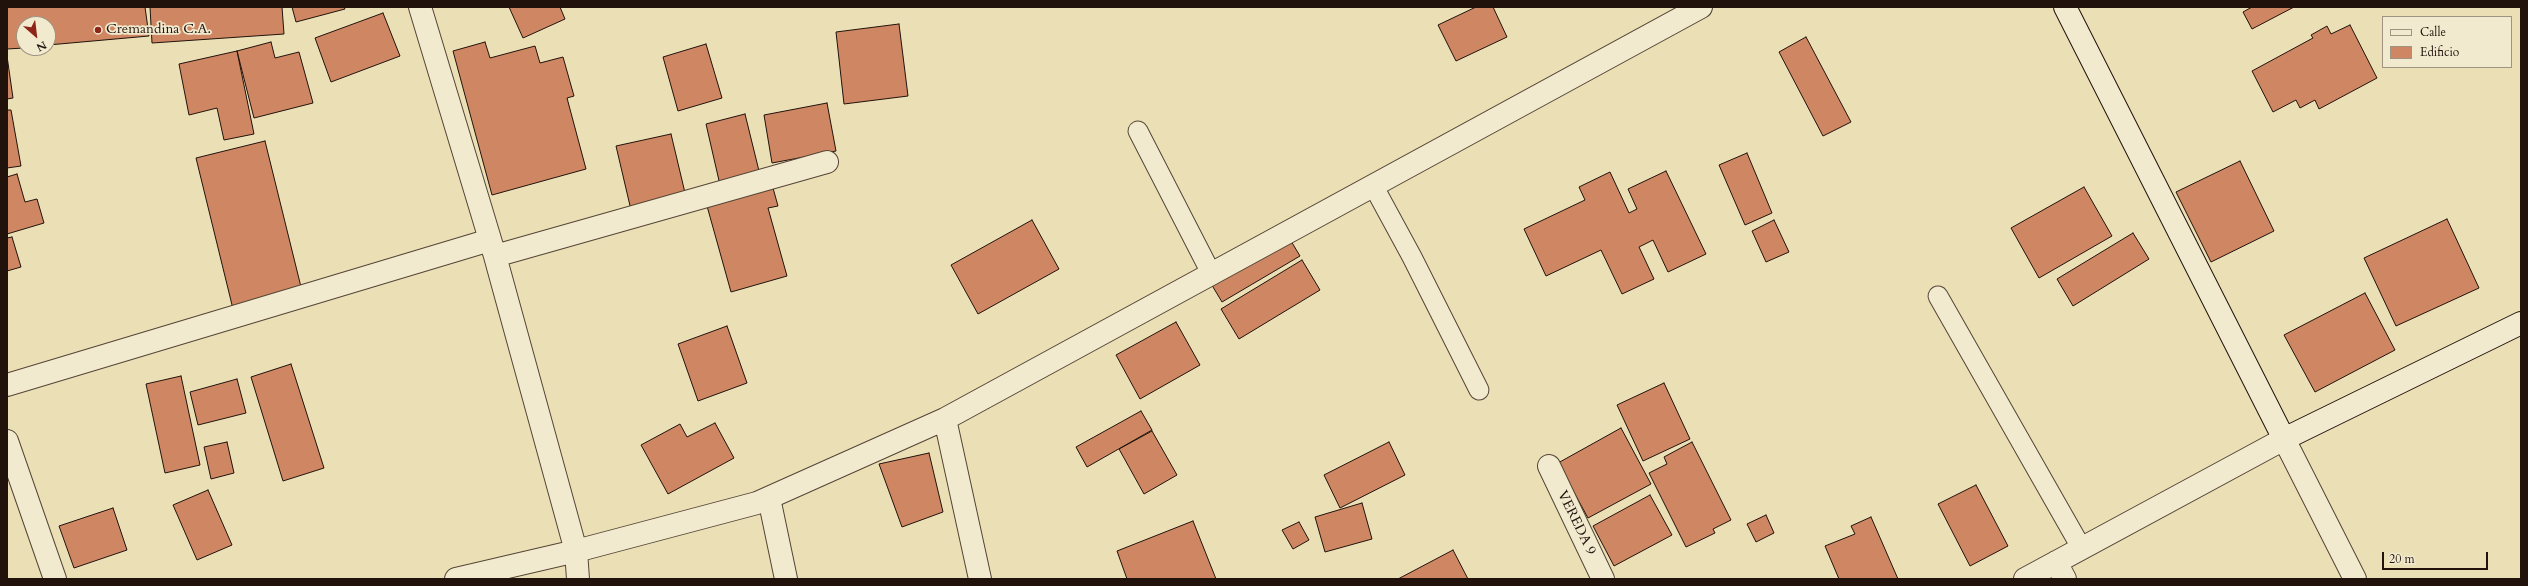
<!DOCTYPE html>
<style>
body{margin:0}
#map{position:relative;width:2528px;height:586px;overflow:hidden;background:#ebdfb5;font-family:Cardo,serif}
canvas{display:block}
.frame{position:absolute;inset:0;border:8px solid #21120c;pointer-events:none}
.legend{position:absolute;left:2382px;top:16px;width:130px;height:52px;box-sizing:border-box;background:#f2eacf;border:1px solid #9e9481;margin:0;padding:5px 7px;list-style:none;font-size:12px;color:#21120c}
.legend li{display:flex;align-items:center;gap:8px;height:20px}
.legend b{width:20px;border:1px solid #9e9481}
.north{position:absolute;left:16px;top:16px;width:40px;height:40px;box-sizing:border-box;background:#f2eacf;border:1px solid #9e9481;border-radius:50%;rotate:152deg;font-size:11px;font-weight:700;line-height:16px;text-align:center;color:#21120c}
.north::after{content:'';display:block;margin:auto;width:14px;height:18px;background:#8f2418;clip-path:polygon(50% 0,100% 100%,50% 72%,0 100%)}
.scale{position:absolute;left:2382px;top:552px;width:106px;height:18px;box-sizing:border-box;border:2px solid #21120c;border-top:0;padding-left:5px;font-size:12px;line-height:14px;white-space:nowrap;color:#21120c;-webkit-text-stroke:3px #f2eacf;paint-order:stroke}
</style>
<div id="map">
<canvas width="2528" height="586"></canvas>
<div class="frame"></div>
<ul class="legend">
<li><b style="height:5px;background:#f2eacf"></b>Calle</li>
<li><b style="height:11px;background:#ce8762"></b>Edificio</li>
</ul>
<div class="north">N</div>
<div class="scale">20 m</div>
</div>
<script>
const ctx = document.querySelector('canvas').getContext('2d');
ctx.lineJoin = 'round';
function fill(path, color) { ctx.fillStyle = color; ctx.fill(path, 'evenodd'); }
const shape = rows => new Path2D(rows.map(r => 'M' + r).join(''));
function trace(path, color, width, dash) { ctx.strokeStyle = color; ctx.lineWidth = width; ctx.lineCap = dash ? 'butt' : 'round'; ctx.setLineDash(dash || []); ctx.stroke(path); }
function label(font, color, halo, rows, align = 'center') {
  ctx.font = font + ' Cardo,serif'; ctx.lineWidth = 3.5; ctx.setLineDash([]); ctx.textBaseline = 'middle'; ctx.strokeStyle = halo; ctx.fillStyle = color; for (const [text, x, y, turn = 0] of rows) {
    ctx.save(); ctx.translate(x, y); ctx.rotate((+turn || 0) * Math.PI / 180); ctx.textAlign = isNaN(turn) ? turn : align; if (halo) ctx.strokeText(text, 0, 0); ctx.fillText(text, 0, 0); ctx.restore();
  }
}
const building = shape([
 [7,7,145,7,149,36,48,45,48,24,24,24,24,48,7,49,7,7],
 [150,7,282,7,284,34,152,43,150,7],
 [292,7,344,7,345,9,296,22,292,7],
 [509,7,560,7,565,19,523,38,509,7],
 [1476,7,1493,7,1507,37,1456,61,1438,25,1476,7],
 [2252,7,2294,7,2252,29,2243,12,2252,7],
 [383,13,400,56,331,82,315,38,383,13],
 [899,24,908,96,844,104,836,32,899,24],
 [2350,25,2377,78,2319,109,2315,100,2300,108,2296,100,2273,112,2252,71,2313,38,2311,35,2327,26,2331,34,2350,25],
 [1806,37,1851,122,1823,136,1779,52,1806,37],
 [271,42,275,58,299,52,313,103,254,118,237,51,271,42],
 [485,42,490,58,535,46,540,63,563,57,574,96,567,98,586,169,492,195,453,51,485,42],
 [706,44,722,98,678,111,663,57,706,44],
 [237,51,254,134,224,140,217,108,189,115,179,64,237,51],
 [7,56,13,98,7,99,7,56],
 [827,103,836,151,772,163,764,115,827,103],
 [7,110,11,110,21,166,7,168,7,110],
 [745,114,760,175,720,185,706,124,745,114],
 [671,134,686,197,631,210,616,146,671,134],
 [265,141,302,291,233,309,196,158,265,141],
 [1747,153,1772,213,1745,225,1719,165,1747,153],
 [2240,161,2274,231,2211,262,2176,192,2240,161],
 [1666,171,1706,254,1668,272,1653,240,1639,247,1654,279,1622,294,1601,250,1546,276,1524,229,1585,200,1579,187,1610,172,1629,213,1637,209,1628,189,1666,171],
 [17,174,25,202,37,199,44,223,7,234,7,177,17,174],
 [2084,187,2112,236,2039,278,2011,228,2084,187],
 [773,188,778,206,768,208,787,276,731,292,707,206,773,188],
 [2447,219,2479,288,2396,326,2364,258,2447,219],
 [1032,220,1059,269,978,314,951,265,1032,220],
 [1774,220,1789,252,1766,262,1752,231,1774,220],
 [2133,233,2149,259,2073,306,2057,279,2133,233],
 [1288,236,1300,256,1222,302,1210,282,1288,236],
 [12,237,21,267,7,271,7,238,12,237],
 [1302,260,1320,290,1239,339,1221,309,1302,260],
 [2365,293,2395,350,2315,392,2284,335,2365,293],
 [1176,322,1200,365,1140,399,1116,355,1176,322],
 [727,326,747,383,698,401,678,344,727,326],
 [291,364,324,468,283,481,251,377,291,364],
 [181,376,200,465,165,473,146,384,181,376],
 [237,379,246,413,198,425,190,392,237,379],
 [1664,383,1690,439,1643,461,1617,405,1664,383],
 [1141,411,1152,430,1087,467,1076,447,1141,411],
 [715,423,734,458,668,494,641,445,680,424,687,437,715,423],
 [1621,428,1651,484,1588,518,1558,463,1621,428],
 [1152,431,1177,475,1144,494,1119,449,1152,431],
 [227,442,234,473,211,479,204,447,227,442],
 [1389,442,1405,475,1340,508,1324,475,1389,442],
 [1692,442,1731,520,1713,529,1715,533,1686,547,1649,473,1667,464,1664,457,1692,442],
 [929,453,943,512,902,527,879,464,929,453],
 [1976,485,2008,546,1970,566,1938,504,1976,485],
 [208,490,232,545,197,560,173,505,208,490],
 [1650,495,1672,535,1614,566,1593,526,1650,495],
 [1362,503,1372,539,1325,552,1315,517,1362,503],
 [113,508,127,550,74,568,59,526,113,508],
 [1766,515,1774,533,1756,542,1747,524,1766,515],
 [1871,517,1898,579,1839,579,1825,546,1855,534,1851,526,1871,517],
 [1193,521,1216,579,1127,579,1117,551,1193,521],
 [1299,522,1309,540,1293,549,1282,530,1299,522],
 [1453,550,1468,579,1398,579,1453,550]
]);
const lane = shape([
 [1138,131,1212,275],
 [1374,187,1412,257,1479,390],
 [1938,296,2082,549]
]);
const street = shape([
 [420,7,495,256,576,551,578,579],
 [495,256,827,162],
 [7,385,490,240],
 [945,419,980,579],
 [7,441,55,579],
 [1549,466,1603,579],
 [769,498,786,579],
 [2056,562,2065,579],
 [456,579,576,551,757,503,945,419,1701,7],
 [2025,579,2284,439,2355,579]
]);
const secondary = shape([
 [2065,7,2284,439,2521,323]
]);
const markers = [
 [98,30,4,"#8f2418"]
];
const poiNames = [
 ["Cremandina C.A.",106,30]
];
const streetNames = [
 ["VEREDA 9",1576,523,64]
];
fill(building, '#ce8762');
trace(building, '#21120c', 1);
trace(lane, '#544536', 21);
trace(street, '#544536', 24);
trace(secondary, '#21120c', 24);
trace(lane, '#f2eacf', 19);
trace(street, '#f2eacf', 22);
trace(secondary, '#f2eacf', 22);
for (const [x, y, r, color] of markers) { const dot = new Path2D(); dot.arc(x, y, r, 0, 2 * Math.PI); ctx.fillStyle = color; ctx.fill(dot); trace(dot, '#f2eacf', 1.5); }
label('14px', '#21120c', '#f2eacf', poiNames, 'left');
label('14px', '#21120c', '#f2eacf', streetNames);
</script>
